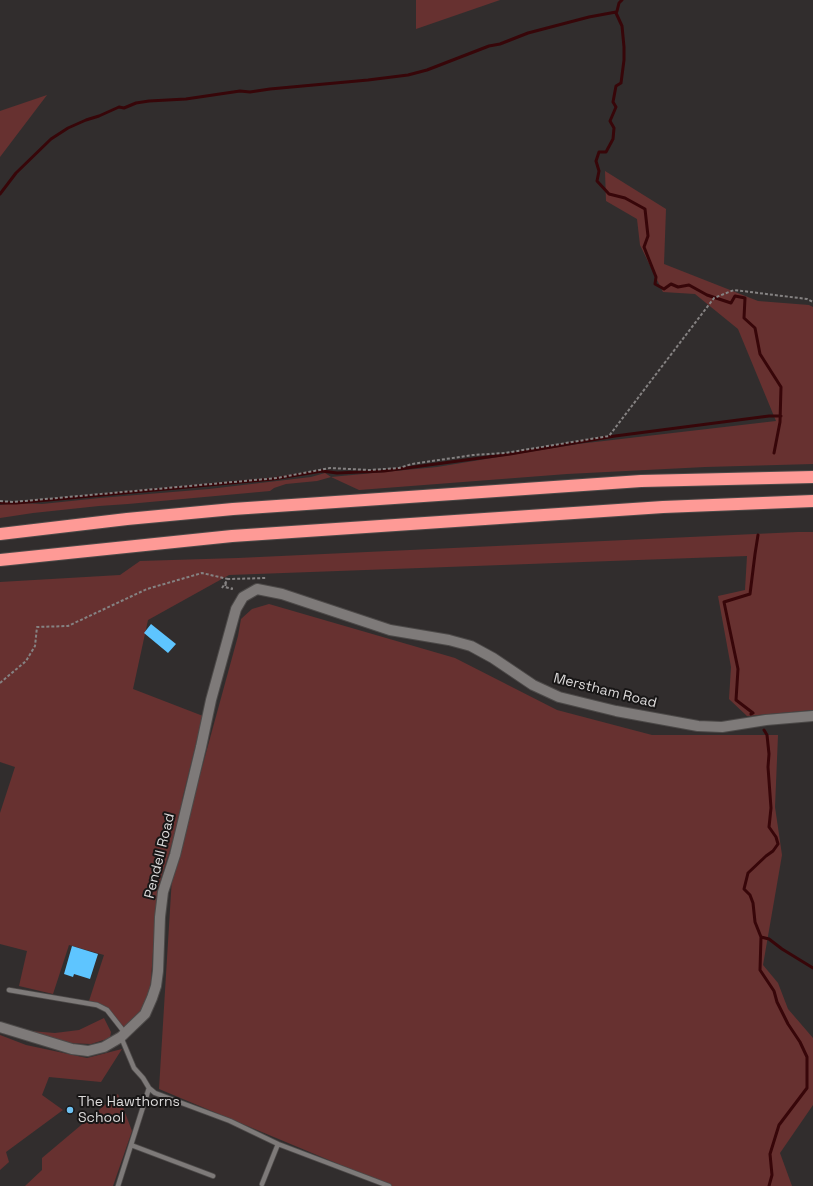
<!DOCTYPE html>
<style>
body{margin:0}
canvas{display:block;background:#312d2d}
</style>
<canvas width="813" height="1186"></canvas>
<script>
const ctx = document.querySelector('canvas').getContext('2d');
ctx.lineJoin = 'round';
function fill(path, color) { ctx.fillStyle = color; ctx.fill(path, 'evenodd'); }
const shape = rows => new Path2D(rows.map(r => 'M' + r).join(''));
function trace(path, color, width, dash) { ctx.strokeStyle = color; ctx.lineWidth = width; ctx.lineCap = dash ? 'butt' : 'round'; ctx.setLineDash(dash || []); ctx.stroke(path); }
function label(font, color, halo, rows, align = 'center') {
  ctx.font = font + ' "Space Grotesk",sans-serif'; ctx.lineWidth = 4; ctx.setLineDash([]); ctx.textBaseline = 'middle'; ctx.strokeStyle = halo; ctx.fillStyle = color; for (const [text, x, y, turn = 0] of rows) {
    ctx.save(); ctx.translate(x, y); ctx.rotate((+turn || 0) * Math.PI / 180); ctx.textAlign = isNaN(turn) ? turn : align; if (halo) ctx.strokeText(text, 0, 0); ctx.fillText(text, 0, 0); ctx.restore();
  }
}
const green = shape([
 [416,0,500,0,416,29],
 [47,95,0,157,0,111],
 [605,171,666,209,664,264,758,301,809,305,813,307,813,464,705,467,567,474,359,490,331,477,317,481,286,484,274,488,270,491,128,504,99,506,33,513,0,518,0,505,16,503,42,504,100,498,209,489,311,477,325,473,331,477,437,467,578,444,776,421,738,329,695,294,663,292,640,245,637,219,606,201],
 [798,532,813,532,813,710,747,716,729,699,731,667,718,596,745,590,747,556,229,575,148,620,133,689,203,716,182,800,184,807,161,878,153,952,150,993,140,1014,122,1029,107,1011,88,1004,104,955,69,945,53,994,19,986,27,951,0,944,0,813,15,767,0,762,0,582,120,575,140,561,238,558],
 [269,604,455,658,557,710,652,735,778,735,775,807,782,855,763,965,778,983,788,1009,813,1038,813,1105,780,1153,792,1186,391,1186,159,1089,172,877,238,636,241,619,252,609],
 [104,1018,111,1032,110,1038,91,1044,67,1043,30,1031,55,1033,79,1030],
 [0,1035,26,1045,87,1058,122,1049,101,1082,49,1077,42,1095,63,1110,6,1152,9,1162,0,1170],
 [118,1094,132,1131,113,1186,25,1186,42,1170,42,1158]
]);
const stream = shape([
 [622,0,619,3,617,11,616,13,622,26,624,47,624,60,621,83,616,86,613,102,616,107,610,121,614,128,613,139,606,152,599,152,596,161,599,171,597,181,609,194,625,198,645,209,648,236,644,247,656,277,655,284,664,289,671,284,678,287,689,285,707,295,731,303,735,296,745,298,744,318,755,328,760,354,781,387,780,422,774,453],
 [0,194,16,173,51,139,68,128,86,120,99,116,119,107,124,108,136,103,149,101,186,99,240,91,250,92,270,89,368,80,408,75,427,70,489,46,500,44,528,33,589,17,616,12],
 [0,503,16,503,273,479,322,471,337,473,384,471,510,454,615,436,769,416,781,416],
 [751,714,753,713,736,700,738,669,724,602,750,594,755,554,758,535],
 [764,730,767,735,769,754,768,767,771,808,769,827,776,837,778,844,773,851,766,856,748,873,744,889,750,895,753,903,755,922,761,937,760,970,774,991,777,1002,788,1024,800,1042,807,1057,807,1088,779,1125,770,1154,772,1175,769,1186],
 [761,937,769,939,782,949,813,968]
]);
const building = shape([
 [151,624,176,644,168,653,144,633],
 [72,946,98,954,90,979,74,974,73,977,64,974]
]);
const path = shape([
 [0,501,13,502,277,478,330,468,369,470,399,468,412,464,473,455,505,453,609,436,714,298,734,290,807,299,813,302],
 [226,583,225,587,232,589,232,586],
 [222,588,228,579,267,578],
 [0,683,26,661,35,646,37,627,68,626,147,589,202,573,228,579]
]);
const service = shape([
 [9,990,97,1005,107,1010,125,1033],
 [121,1037,134,1068,143,1078,149,1088,155,1093,230,1121,278,1144,389,1186],
 [131,1145,213,1176],
 [262,1184,278,1144],
 [118,1186,149,1088]
]);
const tertiary = shape([
 [0,1027,72,1049,88,1051,104,1047,121,1037,145,1014,152,998,156,986,158,971,160,917,163,892,175,855,201,747,211,700,236,609,243,597,257,589,282,594,390,630,449,640,471,646,493,658,533,685,559,697,616,711,698,726,722,727,766,720,813,716]
]);
const motorway = shape([
 [0,534,127,519,233,509,438,495,641,481,813,477],
 [0,560,232,536,663,507,813,501]
]);
const markers = [
 [70,1110,4,"#6ec2f3"]
];
const streetNames = [
 ["Merstham Road",605,691,14],
 ["Pendell Road",160,856,-76]
];
const poiNames = [
 ["The Hawthorns",78,1102],
 ["School",78,1118]
];
fill(green, '#673130');
trace(stream, '#370609', 3);
fill(building, '#5ec5ff');
trace(service, '#4c4948', 6);
trace(tertiary, '#4c4948', 12);
trace(motorway, '#4c4948', 14);
trace(path, '#858282', 2, [3, 2]);
trace(service, '#7e7a79', 4.5);
trace(tertiary, '#7e7a79', 10);
trace(motorway, '#fe9a96', 12);
for (const [x, y, r, color] of markers) { const dot = new Path2D(); dot.arc(x, y, r, 0, 2 * Math.PI); ctx.fillStyle = color; ctx.fill(dot); trace(dot, '#181616', 1.5); }
label('14px', '#dcdada', '#181616', streetNames);
label('14px', '#dcdada', '#181616', poiNames, 'left');
</script>
